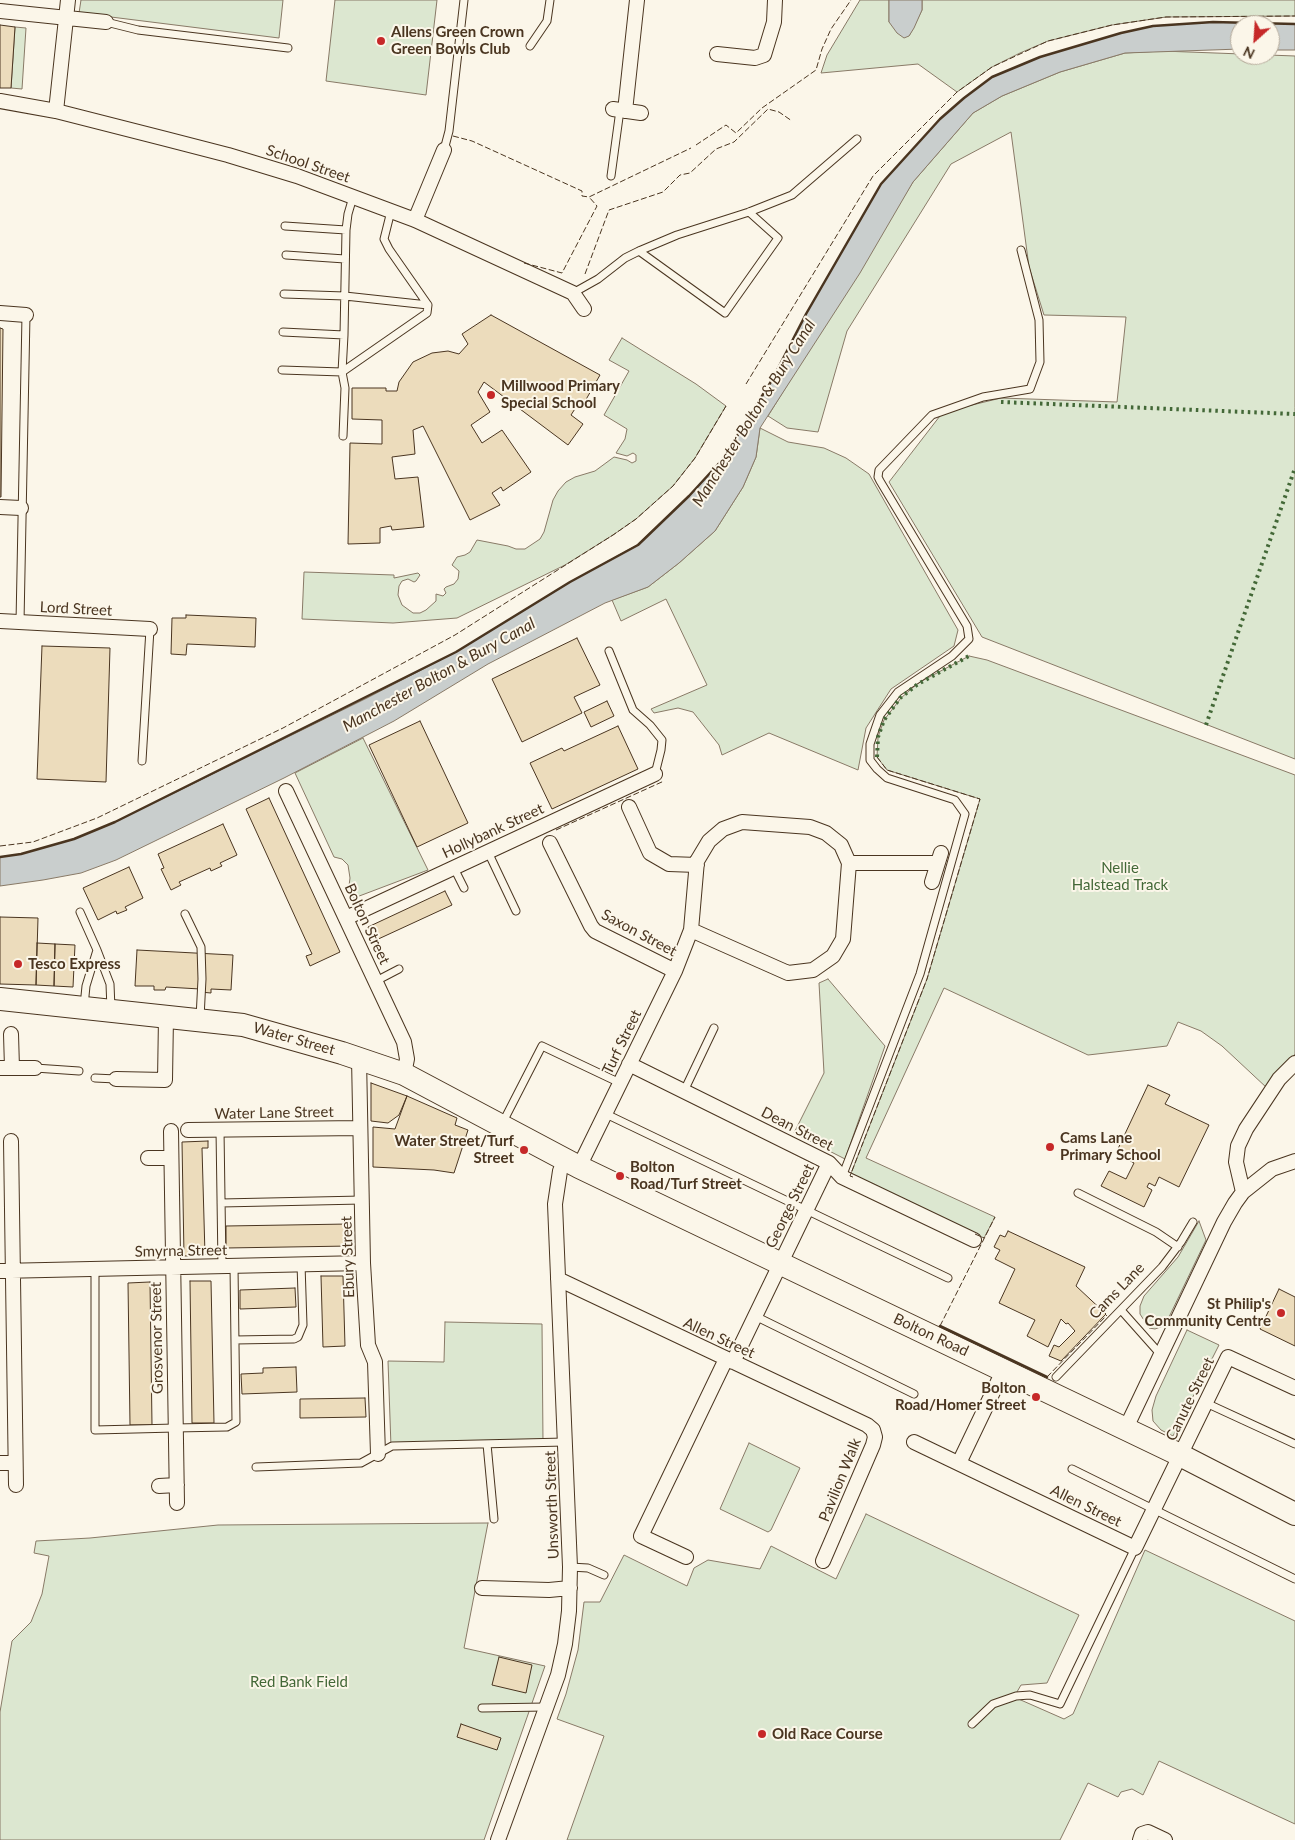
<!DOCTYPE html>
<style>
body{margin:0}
#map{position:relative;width:1295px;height:1840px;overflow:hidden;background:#fbf6e9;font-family:Lato,sans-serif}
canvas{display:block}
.north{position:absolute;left:1230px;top:15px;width:50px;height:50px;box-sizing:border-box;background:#fbf6e9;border:1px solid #b4a999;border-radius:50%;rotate:206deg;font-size:14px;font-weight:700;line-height:20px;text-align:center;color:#4a3520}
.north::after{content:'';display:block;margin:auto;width:18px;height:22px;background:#c62828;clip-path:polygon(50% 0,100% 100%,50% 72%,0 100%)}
</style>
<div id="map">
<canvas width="1295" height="1840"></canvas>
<div class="north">N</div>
</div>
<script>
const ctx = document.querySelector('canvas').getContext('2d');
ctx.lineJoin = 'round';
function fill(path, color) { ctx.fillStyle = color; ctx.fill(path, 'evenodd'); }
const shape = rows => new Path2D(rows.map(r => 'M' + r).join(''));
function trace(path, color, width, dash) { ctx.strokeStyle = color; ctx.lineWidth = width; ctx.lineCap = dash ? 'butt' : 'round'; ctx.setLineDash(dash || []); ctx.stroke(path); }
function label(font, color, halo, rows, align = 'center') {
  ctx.font = font + ' Lato,sans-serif'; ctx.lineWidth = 4; ctx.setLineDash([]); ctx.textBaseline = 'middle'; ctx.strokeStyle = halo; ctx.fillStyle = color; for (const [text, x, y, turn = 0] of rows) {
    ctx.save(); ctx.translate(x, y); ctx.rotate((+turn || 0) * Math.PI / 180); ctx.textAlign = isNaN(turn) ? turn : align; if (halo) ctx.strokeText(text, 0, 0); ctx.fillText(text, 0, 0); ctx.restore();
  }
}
const green = shape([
 [81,0,283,0,279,38,79,13,81,0],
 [335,0,437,0,426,95,326,81,335,0],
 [860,0,889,0,889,22,909,36,922,10,922,0,1295,0,1295,16,1166,17,1112,25,1048,41,1020,53,992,67,957,92,918,64,821,73,827,55,860,0],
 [15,27,26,28,22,89,11,88,15,27],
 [1162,51,1295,56,1295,759,982,637,889,482,943,412,1001,398,1117,402,1126,317,1044,315,1029,267,1011,132,951,164,847,331,818,432,787,428,768,416,913,182,973,113,1002,96,1060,72,1125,53,1162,51],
 [622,338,696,384,726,406,695,458,673,486,636,519,613,535,565,565,457,618,393,623,302,619,304,572,394,575,394,578,418,573,420,575,416,581,414,582,408,579,402,581,399,586,398,595,402,605,413,613,420,613,426,610,436,601,436,594,443,596,446,593,444,589,446,587,454,584,458,579,459,571,452,565,457,557,465,555,470,552,477,540,508,546,516,549,525,549,540,539,544,532,553,500,558,491,566,482,575,477,595,471,614,457,627,460,632,463,636,461,636,455,633,453,627,456,616,453,625,439,627,429,604,415,629,371,609,360,622,338],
 [760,428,788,442,824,448,846,458,869,474,958,630,954,646,891,689,866,728,858,770,769,733,722,755,719,745,693,712,678,708,654,713,651,709,707,685,666,599,621,621,612,600,648,587,679,563,715,531,743,487,756,457,760,428],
 [969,656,987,660,1295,775,1295,1054,1267,1088,1222,1046,1201,1031,1178,1022,1167,1046,1088,1055,944,988,866,1158,995,1217,984,1238,850,1176,927,979,980,799,887,770,877,757,878,737,884,720,901,698,918,683,969,656],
 [363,738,428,870,354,898,349,886,350,878,348,865,342,859,334,857,295,773,363,738],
 [828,979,885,1046,845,1159,794,1133,824,1073,819,983,828,979],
 [1199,1221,1206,1240,1170,1315,1163,1326,1155,1329,1149,1328,1140,1314,1140,1306,1144,1296,1178,1257,1199,1221],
 [445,1322,542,1324,543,1442,391,1447,388,1361,444,1362,445,1322],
 [1187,1330,1219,1345,1173,1436,1161,1430,1153,1421,1152,1410,1156,1396,1187,1330],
 [749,1443,800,1468,771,1530,768,1532,720,1509,749,1443],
 [866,1514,1079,1615,1047,1683,1021,1685,1014,1697,1064,1719,1073,1714,1145,1550,1295,1621,1295,1824,1159,1761,1143,1795,1132,1789,1121,1792,1118,1797,1088,1783,1060,1840,567,1840,604,1736,557,1719,566,1694,578,1650,584,1602,600,1602,624,1555,687,1586,694,1568,708,1560,760,1569,771,1546,836,1579,866,1514],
 [488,1523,464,1648,545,1666,484,1840,0,1840,0,1712,12,1641,31,1622,42,1594,49,1556,34,1553,36,1541,90,1538,218,1525,488,1523]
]);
const water = shape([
 [889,0,922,0,922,10,914,28,909,36,904,38,897,33,889,22,889,0],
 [1213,22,1295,24,1295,50,1270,50,1270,25,1240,25,1240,49,1125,53,1060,72,1002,96,973,113,913,182,860,273,760,428,756,457,743,487,715,531,679,563,648,587,605,603,488,664,394,721,284,778,116,860,81,873,43,880,0,886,0,857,21,854,74,839,115,822,367,698,456,652,570,582,637,545,689,496,722,460,772,380,806,314,881,184,940,119,964,98,992,77,1040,57,1121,33,1153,26,1213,22]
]);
const building = shape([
 [0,25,15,27,11,88,0,88,0,25],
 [491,315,600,375,584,403,580,401,571,415,583,424,568,445,484,382,478,392,490,412,471,425,482,443,502,430,531,472,503,491,501,487,492,493,500,505,470,520,423,426,413,430,415,454,392,457,395,479,418,477,424,527,392,530,391,526,380,528,380,543,348,544,350,443,382,444,382,420,352,419,352,388,386,388,386,391,397,391,399,382,413,362,432,353,448,351,459,354,468,344,462,334,491,315],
 [0,328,3,329,1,497,0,497,0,328],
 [186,615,256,618,255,647,187,644,186,655,171,654,172,618,186,618,186,615],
 [577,638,600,685,574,697,582,713,522,742,492,679,577,638],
 [42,646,110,648,106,782,37,779,42,646],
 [607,701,614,716,591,727,584,712,607,701],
 [420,721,468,823,417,847,369,745,420,721],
 [618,726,638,769,552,809,530,763,562,748,564,751,618,726],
 [269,798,340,952,310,966,306,956,312,954,246,809,269,798],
 [223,824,237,855,220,863,222,866,211,871,210,868,179,882,181,885,171,890,161,869,164,868,158,854,223,824],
 [129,867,143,898,125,907,127,910,117,914,116,911,98,920,83,888,129,867],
 [445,891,452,905,374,941,368,927,445,891],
 [0,917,38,918,36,985,0,984,0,917],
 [37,943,55,944,54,986,36,985,37,943],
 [55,944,75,945,73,987,54,986,55,944],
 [137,950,233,955,231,990,211,989,211,993,200,992,200,989,166,987,165,990,154,990,154,986,135,986,137,950],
 [371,1083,407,1096,399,1115,388,1123,371,1121,371,1083],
 [1148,1085,1170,1095,1165,1104,1209,1125,1179,1187,1159,1177,1155,1186,1149,1183,1147,1187,1152,1190,1144,1207,1101,1186,1109,1171,1126,1179,1134,1163,1116,1153,1148,1085],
 [407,1096,457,1118,455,1125,468,1130,454,1173,434,1170,373,1167,373,1127,395,1129,407,1096],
 [208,1141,208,1148,202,1148,205,1255,184,1256,182,1142,208,1141],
 [349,1224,350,1246,226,1248,226,1226,349,1224],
 [1008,1231,1085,1267,1076,1286,1106,1314,1061,1361,1049,1356,1054,1345,1059,1347,1075,1331,1068,1323,1066,1324,1061,1319,1048,1347,1027,1336,1035,1320,999,1303,1015,1269,995,1259,1000,1250,994,1247,1000,1235,1005,1237,1008,1231],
 [321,1276,343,1276,345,1346,323,1347,321,1276],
 [190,1281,211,1281,214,1423,192,1423,190,1281],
 [150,1282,152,1425,130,1425,128,1283,150,1282],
 [295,1288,296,1307,240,1309,240,1290,295,1288],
 [1279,1289,1295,1297,1295,1346,1260,1329,1279,1289],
 [296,1367,297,1392,242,1394,241,1374,263,1373,263,1368,296,1367],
 [365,1398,366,1417,300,1418,300,1399,365,1398],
 [499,1657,532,1665,526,1693,492,1685,499,1657],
 [461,1724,501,1738,497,1750,457,1737,461,1724]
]);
const lane = shape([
 [106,22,138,30,288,48],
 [530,46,547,21,550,0],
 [444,150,449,131,464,0],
 [611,176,620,110],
 [285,226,346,230],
 [639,251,725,313,778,238,749,212],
 [286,255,345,259],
 [573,293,598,279,625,258,639,251,677,235,749,212,792,195,857,139],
 [284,294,345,296,428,305],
 [283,332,344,335],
 [282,370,342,372,344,335,346,230,348,214,353,197],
 [343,436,345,388,342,372,427,313,428,305,389,249,384,239,391,211],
 [20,622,26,315],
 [609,651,633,710,650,725,662,740,661,750,655,774],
 [142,761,150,629],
 [488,852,516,911],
 [454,868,464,888],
 [80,912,97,950],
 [185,914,201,947,202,979,200,1018],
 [376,981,399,969],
 [84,1006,86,986,97,950,110,984,111,1009],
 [35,1068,79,1071],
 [95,1078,116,1079],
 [684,1091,714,1028],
 [606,1114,948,1278],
 [503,1122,542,1046,620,1083],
 [220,1130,222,1266],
 [842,1177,920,974,965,814,955,800,887,778,877,769,870,760,870,744,880,715,898,692,952,656,969,639,967,626,880,481,878,477,879,470,932,415,983,397,1030,389,1040,362,1039,320,1021,250],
 [1078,1193,1156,1232,1178,1247],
 [221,1203,362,1200],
 [95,1269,95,1430,175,1428,227,1427,236,1422,234,1266],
 [1121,1310,1161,1355],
 [755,1316,914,1394],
 [235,1340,294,1339,298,1337,303,1325,301,1264],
 [1056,1377,1162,1267,1181,1242,1193,1222],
 [1206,1403,1295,1444],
 [487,1444,494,1519],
 [256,1467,361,1463,392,1446,565,1442],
 [1072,1469,1295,1579],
 [570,1567,588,1568,604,1575],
 [482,1708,546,1707],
 [972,1724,993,1704,1016,1696,1030,1695,1060,1704,1135,1548]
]);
const street = shape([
 [0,11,106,22],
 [717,54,755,58,764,55,774,22,775,0],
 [0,101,56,111,166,139,228,155,297,176,415,220,573,293,584,309],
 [613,109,641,113],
 [56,111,68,0],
 [625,111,637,0],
 [415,220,444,150],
 [0,313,26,315],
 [0,507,21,508],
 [0,621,150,629],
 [286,791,404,1042,407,1059,404,1074],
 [629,807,650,853,669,864,697,865],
 [550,843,591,926,595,931,675,971],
 [849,863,937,863],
 [932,882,941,853],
 [346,918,655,774],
 [11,1034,12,1068],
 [359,1058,363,1263,368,1345,375,1362,378,1454],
 [629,1064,829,1163,842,1177,974,1240],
 [0,1068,35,1068],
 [116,1079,165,1080,166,1017],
 [188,1130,360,1128],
 [171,1131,177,1503],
 [11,1141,16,1485],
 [148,1158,171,1158],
 [579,1167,675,971,691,930,697,861,709,841,723,829,742,822,810,827,826,833,841,845,849,863,843,939,833,956,813,970,788,973,691,930],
 [1243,1192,1236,1162,1238,1146,1246,1129,1279,1079,1295,1063],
 [0,1271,363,1263],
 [558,1279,867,1425,873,1430,875,1437,873,1445,823,1561],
 [733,1362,829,1163],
 [1126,1428,1224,1222,1235,1203,1243,1192,1272,1169,1295,1161],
 [914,1442,1135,1548,1228,1357,1295,1388],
 [0,1463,15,1463],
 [959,1463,1004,1369],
 [159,1486,177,1485],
 [686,1557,641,1536,726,1359],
 [482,1588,549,1590,570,1588],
 [498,1840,558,1675,565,1644,569,1611,570,1567,555,1204,560,1171,565,1159],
 [1140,1840,1142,1834,1148,1832,1165,1840]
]);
const primary = shape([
 [0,999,243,1025,342,1053,404,1074,579,1167,1180,1455,1295,1514]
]);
const hedge = shape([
 [1001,402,1295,414],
 [1206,725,1295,468],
 [877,757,878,737,884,720,900,698,918,684,969,656]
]);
const fence = shape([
 [453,136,472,141,582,191,582,196,589,197,691,148],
 [696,145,726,125,736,133,762,108,816,70,822,49,831,29,851,0],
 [524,263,562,273,597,206,589,197],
 [585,274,609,210,663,192,680,175,690,173,716,149,734,142,768,109,779,112,792,121],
 [746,384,873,176,957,92,992,67,1048,41,1112,25,1166,17,1295,16],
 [556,830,664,781],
 [0,846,33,842,97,818,283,728,455,635,613,535,636,519,673,486,695,458,726,406],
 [853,1177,850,1176,927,979,980,799,887,770,877,757],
 [975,1234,984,1238],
 [940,1326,995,1217],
 [1047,1377,1107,1315]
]);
const wall = shape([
 [0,857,21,854,74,839,115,822,456,652,570,582,638,545,689,496,722,460,772,380,806,314,881,184,940,119,964,98,992,77,1040,57,1121,33,1153,26,1213,22,1295,24],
 [940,1326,1047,1377]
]);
const markers = [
 [381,41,5,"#c62828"],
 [491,395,5,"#c62828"],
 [18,964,5,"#c62828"],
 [1050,1147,5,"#c62828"],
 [524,1150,5,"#c62828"],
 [620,1176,5,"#c62828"],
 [1281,1313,5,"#c62828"],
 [1036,1397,5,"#c62828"],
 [762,1734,5,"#c62828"]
];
const poiNames = [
 ["Allens Green Crown",391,32],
 ["Green Bowls Club",391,49],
 ["Millwood Primary",501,386],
 ["Special School",501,403],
 ["Tesco Express",28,964],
 ["Cams Lane",1060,1138],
 ["Primary School",1060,1155],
 ["Water Street/Turf",514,1141,"right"],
 ["Street",514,1158,"right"],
 ["Bolton",630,1167],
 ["Road/Turf Street",630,1184],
 ["St Philip's",1271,1304,"right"],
 ["Community Centre",1271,1321,"right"],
 ["Bolton",1026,1388,"right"],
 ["Road/Homer Street",1026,1405,"right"],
 ["Old Race Course",772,1734]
];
const streetNames = [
 ["School Street",308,164,19],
 ["Lord Street",76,609,3],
 ["Hollybank Street",493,831,-25],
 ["Bolton Street",367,924,65],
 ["Saxon Street",639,933,28],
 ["Water Street",294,1039,16],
 ["Turf Street",622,1042,-64],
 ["Water Lane Street",274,1113,-1],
 ["Dean Street",797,1129,27],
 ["George Street",790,1206,-64],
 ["Smyrna Street",181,1251,-1],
 ["Ebury Street",348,1257,-92],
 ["Cams Lane",1117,1291,-46],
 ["Bolton Road",931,1335,25],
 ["Grosvenor Street",157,1338,-91],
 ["Allen Street",719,1338,25],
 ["Canute Street",1190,1399,-64],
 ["Pavilion Walk",840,1480,-68],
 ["Unsworth Street",552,1505,-92],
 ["Allen Street",1086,1506,26]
];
const parkNames = [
 ["Nellie",1120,868],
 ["Halstead Track",1120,885],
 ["Red Bank Field",299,1682]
];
const waterNames = [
 ["Manchester Bolton & Bury Canal",754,413,-58],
 ["Manchester Bolton & Bury Canal",439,675,-29]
];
fill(green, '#dce7d0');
trace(green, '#887966', 1);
fill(water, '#c9cecd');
trace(water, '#887966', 1);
fill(building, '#ecdcbc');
trace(building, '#4a3520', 1);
trace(lane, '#4a3520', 9);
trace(street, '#4a3520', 16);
trace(primary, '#4a3520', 24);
trace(lane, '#fbf6e9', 7);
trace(street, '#fbf6e9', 14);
trace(primary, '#fbf6e9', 22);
trace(hedge, '#436837', 4, [2.5, 4]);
trace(fence, '#4a3520', 1, [6, 2.5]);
trace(wall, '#4a3520', 2.5);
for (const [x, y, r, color] of markers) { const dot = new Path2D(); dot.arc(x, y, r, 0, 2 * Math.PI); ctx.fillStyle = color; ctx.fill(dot); trace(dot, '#fbf6e9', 2); }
label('bold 15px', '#4a3520', '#fbf6e9', poiNames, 'left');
label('15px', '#4a3520', '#fbf6e9', streetNames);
label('15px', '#436837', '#fbf6e9', parkNames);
label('italic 16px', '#4a3520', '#fbf6e9', waterNames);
</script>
